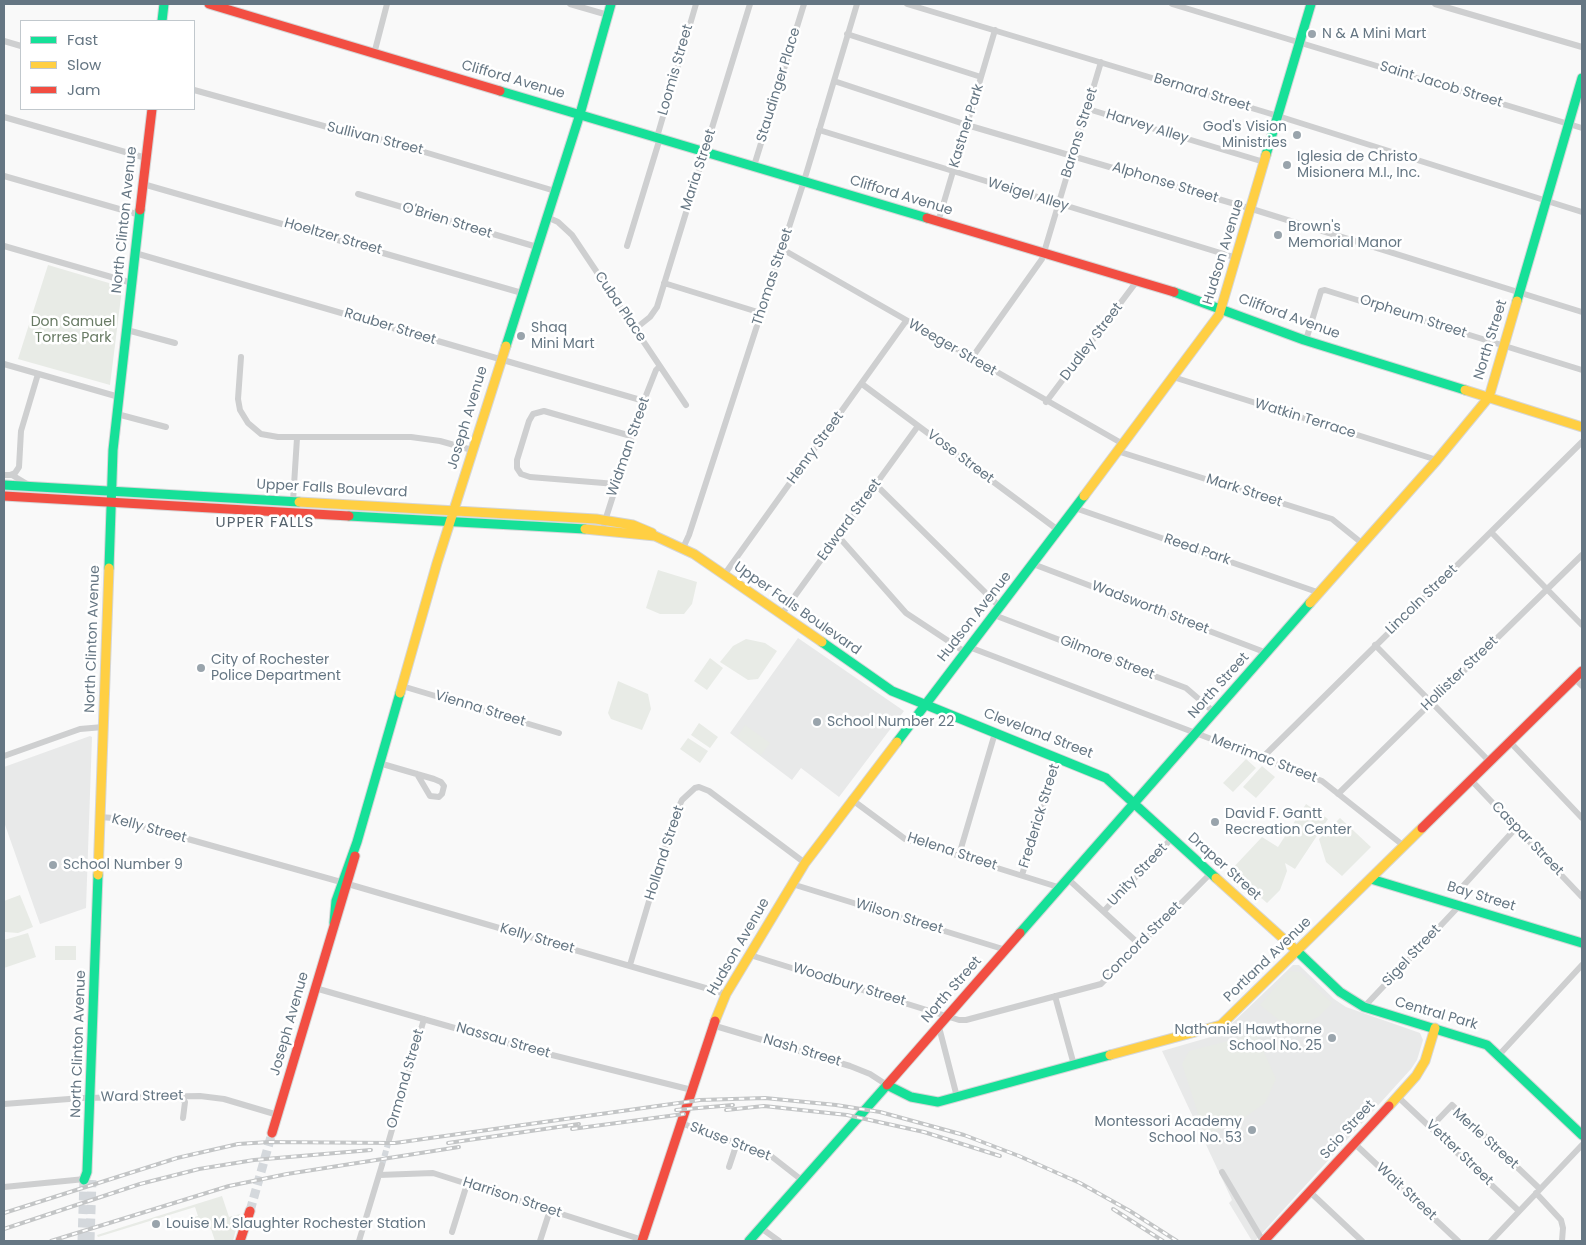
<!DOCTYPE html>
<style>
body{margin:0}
#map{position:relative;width:1586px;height:1245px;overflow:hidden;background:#f9f9f9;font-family:Poppins,sans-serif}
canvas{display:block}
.frame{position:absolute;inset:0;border:5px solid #657683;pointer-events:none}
.legend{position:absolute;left:20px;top:20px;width:175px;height:90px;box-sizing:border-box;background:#fff;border:1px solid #c1c8cd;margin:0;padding:6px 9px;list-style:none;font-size:15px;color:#657683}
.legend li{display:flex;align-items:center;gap:10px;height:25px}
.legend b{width:25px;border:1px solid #c1c8cd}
</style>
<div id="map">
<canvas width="1586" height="1245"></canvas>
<div class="frame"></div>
<ul class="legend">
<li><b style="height:6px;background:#16e098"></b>Fast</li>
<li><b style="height:6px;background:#ffcf43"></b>Slow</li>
<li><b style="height:6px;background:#f24e42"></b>Jam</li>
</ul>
</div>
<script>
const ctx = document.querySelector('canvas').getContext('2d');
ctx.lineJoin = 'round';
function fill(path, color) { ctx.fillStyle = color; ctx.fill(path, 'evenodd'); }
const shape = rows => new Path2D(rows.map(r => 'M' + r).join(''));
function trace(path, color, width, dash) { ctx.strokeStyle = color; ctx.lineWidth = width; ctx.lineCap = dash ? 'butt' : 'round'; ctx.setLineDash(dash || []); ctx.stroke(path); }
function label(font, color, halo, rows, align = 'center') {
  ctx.font = font + ' Poppins,sans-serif'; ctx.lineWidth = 5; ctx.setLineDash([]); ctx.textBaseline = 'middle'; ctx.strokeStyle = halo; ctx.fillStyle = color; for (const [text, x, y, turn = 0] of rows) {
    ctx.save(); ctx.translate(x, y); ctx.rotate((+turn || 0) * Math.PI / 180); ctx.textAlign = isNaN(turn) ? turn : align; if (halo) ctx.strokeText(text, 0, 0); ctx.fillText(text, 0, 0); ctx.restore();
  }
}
const built = shape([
 [798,638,904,711,839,797,801,768,792,780,730,733],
 [90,736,92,737,86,908,40,924,4,822,4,767],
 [1293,965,1299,965,1334,999,1346,1007,1420,1033,1423,1040,1417,1060,1411,1069,1255,1241,1252,1241,1229,1203,1232,1200,1162,1051,1221,1034]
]);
const green = shape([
 [48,265,119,286,122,289,110,385,18,359],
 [658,570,697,582,692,604,684,614,660,614,646,608],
 [746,639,765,643,777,651,758,679,748,680,720,662,733,646],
 [710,658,723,668,707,690,694,681],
 [618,681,648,694,651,709,642,730,611,719,608,713],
 [699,723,718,737,710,748,691,735],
 [745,725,770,743,761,755,737,737],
 [688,738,708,751,700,763,680,749],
 [1246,759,1256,768,1233,792,1223,783],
 [1262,766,1275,777,1256,798,1243,787],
 [1306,804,1328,819,1295,869,1285,863,1287,871,1280,890,1267,903,1230,871,1262,837,1278,847],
 [1340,818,1371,847,1342,876,1326,862,1319,839],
 [20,895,33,927,18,933,5,932,4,901],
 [28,933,36,957,4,968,4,940],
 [55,946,76,946,76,960,55,960],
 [1289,971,1300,972,1332,1003,1318,1017,1302,1025,1279,1020,1260,1005],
 [1256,1034,1276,1079,1265,1103,1235,1124,1205,1135,1182,1064,1189,1051],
 [222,1196,229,1217,240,1214,233,1241,215,1241,211,1229,188,1219,198,1216,195,1207,98,1237,97,1235]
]);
const streetTunnel = shape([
 [382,1165,389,1140]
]);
const secondaryTunnel = shape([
 [250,1211,272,1133],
 [82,1241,84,1180],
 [90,1241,92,1180]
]);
const street = shape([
 [570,4,608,15],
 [907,4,1278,116,1582,212],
 [1172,4,1582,128],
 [1435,4,1582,47],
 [847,34,981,77],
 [4,41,21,46],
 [374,54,387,4],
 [834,81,967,125,1252,209,1582,312],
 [194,90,367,138,384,140,555,191],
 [1088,109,1264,162],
 [4,117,146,158],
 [819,130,1237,258],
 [657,137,696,4],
 [754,166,804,4],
 [4,176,140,215],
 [143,184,522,293],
 [358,194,537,247],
 [547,217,558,222,572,235,686,405],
 [938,222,995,30],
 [4,246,132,283],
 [627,246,660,138],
 [782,249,1123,444],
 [135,253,644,401],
 [664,283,761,313],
 [635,329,650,317,657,307,750,4],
 [127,330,175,343],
 [1306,340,1321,291,1325,290,1582,370],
 [241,357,238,399,240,410,248,423,261,434,278,437,411,437,440,441,472,450],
 [971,359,1042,259,1101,62],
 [4,364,119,397],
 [1173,377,1437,460],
 [862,384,1058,530],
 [1046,402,1137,281],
 [117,414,166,427],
 [1117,451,1332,519,1363,544],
 [4,475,12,475,27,484],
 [10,475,15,473,19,467,21,431,38,374],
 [616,484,530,477,521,474,517,468,517,460,529,421,533,414,544,411,631,436],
 [876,485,1000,607],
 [293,501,297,438],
 [1075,508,1320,593],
 [604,524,641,408,656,370,660,366],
 [1491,532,1582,625],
 [838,536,906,613,965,652],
 [683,548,689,535,804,181,857,4],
 [1033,564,1267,653],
 [724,575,906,321],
 [781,615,918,426],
 [994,615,1186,688,1214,712],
 [1375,645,1490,762],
 [969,647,1322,781,1404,846],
 [1575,679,1582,686],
 [402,686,559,733],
 [1510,742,1582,818],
 [4,756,80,729,103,727],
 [1262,758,1582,442],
 [379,763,434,779,441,782,444,786,442,794,439,797,430,796,417,774],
 [1471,780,1582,897],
 [1338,794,1582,555],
 [851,799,905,839,1061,888],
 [100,817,113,818,341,882],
 [959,855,995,733],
 [1022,875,1058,757],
 [1068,879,1140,945],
 [348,884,726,994],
 [792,884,1006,950],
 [1463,886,1516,828],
 [1104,911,1172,838],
 [750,955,959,1020,966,1020,1101,984,1211,873],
 [630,965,674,817,682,800,695,788,699,787,709,791,805,863],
 [315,988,528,1049,692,1090],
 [1055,996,1074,1065],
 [1364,1007,1460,905],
 [712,1025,850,1066,870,1074,887,1085],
 [939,1027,957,1097],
 [1499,1055,1582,965],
 [180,1096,185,1102,183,1118],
 [1397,1096,1519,1211],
 [4,1104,82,1098,200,1096,224,1099,278,1115],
 [681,1123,771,1156,803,1181],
 [1431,1127,1452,1105,1540,1189],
 [389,1140,424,1019],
 [1355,1144,1458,1241],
 [729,1167,737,1143],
 [1222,1172,1263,1241],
 [379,1175,433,1173,643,1240],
 [4,1187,85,1179],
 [1310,1192,1362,1241],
 [1536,1193,1561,1220,1563,1228,1562,1241],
 [761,1228,779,1241],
 [452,1232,467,1184],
 [359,1241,382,1165],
 [540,1241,550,1210],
 [1491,1241,1582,1145]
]);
const fast = shape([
 [162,21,164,4],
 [500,91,927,218],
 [1266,155,1311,4],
 [1174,292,1304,340,1465,390],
 [1517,301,1582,78],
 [506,346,580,114,611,4],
 [4,485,299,502],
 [349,516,585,529],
 [109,568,113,450,140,210],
 [822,642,892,691,1106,778,1216,878],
 [897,742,1084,496],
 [1371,879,1582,943],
 [334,923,336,901,357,842,400,693],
 [1020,933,1310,603],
 [1297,951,1340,992,1364,1007,1487,1045,1582,1135],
 [84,1180,87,1172,98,875],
 [749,1241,887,1085,911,1097,938,1102,1110,1055]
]);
const slow = shape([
 [1465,390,1582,427],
 [1084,496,1219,315,1266,155],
 [299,502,596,519,633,525,652,533],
 [585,529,655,536,694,554,822,642],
 [1310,603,1437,460,1489,397,1517,301],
 [400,693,437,563,506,346],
 [98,875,109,568],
 [1216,878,1297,951],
 [715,1021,726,994,805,863,897,742],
 [1110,1055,1221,1025,1422,828],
 [1389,1106,1416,1076,1425,1061,1435,1028]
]);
const jam = shape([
 [209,4,500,91],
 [140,210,152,109],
 [927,218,1174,292],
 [4,496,349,516],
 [1422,828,1582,671],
 [887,1085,1020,933],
 [272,1133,355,856],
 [240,1241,250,1211],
 [642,1241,715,1021],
 [1264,1241,1389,1106]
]);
const rail = shape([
 [676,1110,733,1105],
 [726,1110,764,1106,847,1115,924,1132,1000,1156],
 [572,1129,684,1114],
 [448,1143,579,1124],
 [1113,1209,1163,1241],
 [4,1213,177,1158,238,1144,269,1142,395,1143,700,1100,765,1098,836,1105,880,1112,964,1135,1019,1156,1080,1183,1130,1211,1177,1241],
 [4,1229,140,1184,199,1169,254,1160,371,1150],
 [51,1241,229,1186,287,1174,459,1147]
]);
const markers = [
 [1312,34,5,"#99a4ac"],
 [1297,135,5,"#99a4ac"],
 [1287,165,5,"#99a4ac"],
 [1278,235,5,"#99a4ac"],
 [521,336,5,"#99a4ac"],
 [201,668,5,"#99a4ac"],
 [817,722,5,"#99a4ac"],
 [1215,822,5,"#99a4ac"],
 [53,865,5,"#99a4ac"],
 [1332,1038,5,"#99a4ac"],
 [1252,1130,5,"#99a4ac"],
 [156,1224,5,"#99a4ac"]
];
const poiNames = [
 ["N & A Mini Mart",1322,34],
 ["God's Vision",1287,127,"right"],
 ["Ministries",1287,143,"right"],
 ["Iglesia de Christo",1297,157],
 ["Misionera M.I., Inc.",1297,173],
 ["Brown's",1288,227],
 ["Memorial Manor",1288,243],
 ["Shaq",531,328],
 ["Mini Mart",531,344],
 ["City of Rochester",211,660],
 ["Police Department",211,676],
 ["School Number 22",827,722],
 ["David F. Gantt",1225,814],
 ["Recreation Center",1225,830],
 ["School Number 9",63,865],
 ["Nathaniel Hawthorne",1322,1030,"right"],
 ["School No. 25",1322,1046,"right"],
 ["Montessori Academy",1242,1122,"right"],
 ["School No. 53",1242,1138,"right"],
 ["Louise M. Slaughter Rochester Station",166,1224]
];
const streetNames = [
 ["Loomis Street",676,70,-74],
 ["Clifford Avenue",513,80,16],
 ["Staudinger Place",779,85,-73],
 ["Saint Jacob Street",1441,85,17],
 ["Bernard Street",1202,93,17],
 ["Kastner Park",967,126,-73],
 ["Harvey Alley",1147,127,17],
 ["Barons Street",1080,133,-73],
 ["Sullivan Street",375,139,14],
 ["Maria Street",699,170,-72],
 ["Alphonse Street",1165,183,17],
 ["Weigel Alley",1028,195,17],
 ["Clifford Avenue",901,196,17],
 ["North Clinton Avenue",125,220,-84],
 ["O'Brien Street",447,221,17],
 ["Hoeltzer Street",333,237,16],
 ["Hudson Avenue",1224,252,-73],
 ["Thomas Street",773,277,-72],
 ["Cuba Place",620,307,56],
 ["Clifford Avenue",1289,317,20],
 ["Orpheum Street",1413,317,18],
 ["Rauber Street",390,327,17],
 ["North Street",1491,340,-73],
 ["Dudley Street",1092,342,-53],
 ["Weeger Street",952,348,30],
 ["Joseph Avenue",468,418,-73],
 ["Watkin Terrace",1305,419,17],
 ["Widman Street",629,447,-71],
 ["Henry Street",816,448,-54],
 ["Vose Street",960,457,37],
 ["Upper Falls Boulevard",332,489,3],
 ["Mark Street",1244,491,18],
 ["Edward Street",850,520,-54],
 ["Reed Park",1197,550,19],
 ["Lincoln Street",1422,600,-44],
 ["Wadsworth Street",1150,608,21],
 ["Upper Falls Boulevard",797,609,35],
 ["Hudson Avenue",975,617,-52],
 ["North Clinton Avenue",93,639,-88],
 ["Gilmore Street",1107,658,21],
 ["Hollister Street",1460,674,-44],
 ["North Street",1219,686,-48],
 ["Vienna Street",480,709,17],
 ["Cleveland Street",1038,734,21],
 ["Merrimac Street",1264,759,21],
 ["Frederick Street",1040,816,-73],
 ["Kelly Street",149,829,15],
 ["Caspar Street",1527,839,46],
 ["Helena Street",952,852,18],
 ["Holland Street",665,853,-72],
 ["Draper Street",1224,867,42],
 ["Unity Street",1138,875,-47],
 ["Bay Street",1481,897,17],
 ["Wilson Street",899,917,17],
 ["Kelly Street",537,939,16],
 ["Concord Street",1142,942,-45],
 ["Hudson Avenue",739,947,-60],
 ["Sigel Street",1412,956,-47],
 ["Portland Avenue",1268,960,-44],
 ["Woodbury Street",849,985,17],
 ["North Street",952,990,-49],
 ["Central Park",1436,1014,16],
 ["Joseph Avenue",290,1024,-74],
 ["Nassau Street",503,1041,16],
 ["North Clinton Avenue",79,1044,-88],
 ["Nash Street",802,1051,17],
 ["Ormond Street",406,1079,-74],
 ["Ward Street",142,1097,-1],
 ["Scio Street",1348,1130,-48],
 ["Merle Street",1485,1139,42],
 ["Skuse Street",730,1142,21],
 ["Vetter Street",1459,1153,44],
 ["Wait Street",1406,1192,43],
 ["Harrison Street",512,1198,18]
];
const parkNames = [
 ["Don Samuel",73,322],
 ["Torres Park",73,338]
];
const neighbourhoodNames = [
 ["UPPER FALLS",265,523]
];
fill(built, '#e8e9e9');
fill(green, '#e8ebe6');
trace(streetTunnel, '#d4d8dc', 6, [6, 3]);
trace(secondaryTunnel, '#d4d8dc', 9, [9, 4.5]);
trace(fast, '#d5d6d7', 11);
trace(slow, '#d5d6d7', 11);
trace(jam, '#d5d6d7', 11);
trace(street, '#cecfd0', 6);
trace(fast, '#16e098', 9);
trace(slow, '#ffcf43', 9);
trace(jam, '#f24e42', 9);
trace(rail, '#c3c5c6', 4);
trace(rail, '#fff', 2, [5.5]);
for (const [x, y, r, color] of markers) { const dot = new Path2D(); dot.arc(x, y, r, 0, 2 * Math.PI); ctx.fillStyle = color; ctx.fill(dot); trace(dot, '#fff', 2); }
label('14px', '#657683', '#fff', poiNames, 'left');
label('14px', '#657683', '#fff', streetNames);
label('14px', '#687a64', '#fff', parkNames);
ctx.letterSpacing = '1px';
label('15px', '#57646e', '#fff', neighbourhoodNames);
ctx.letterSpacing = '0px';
</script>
